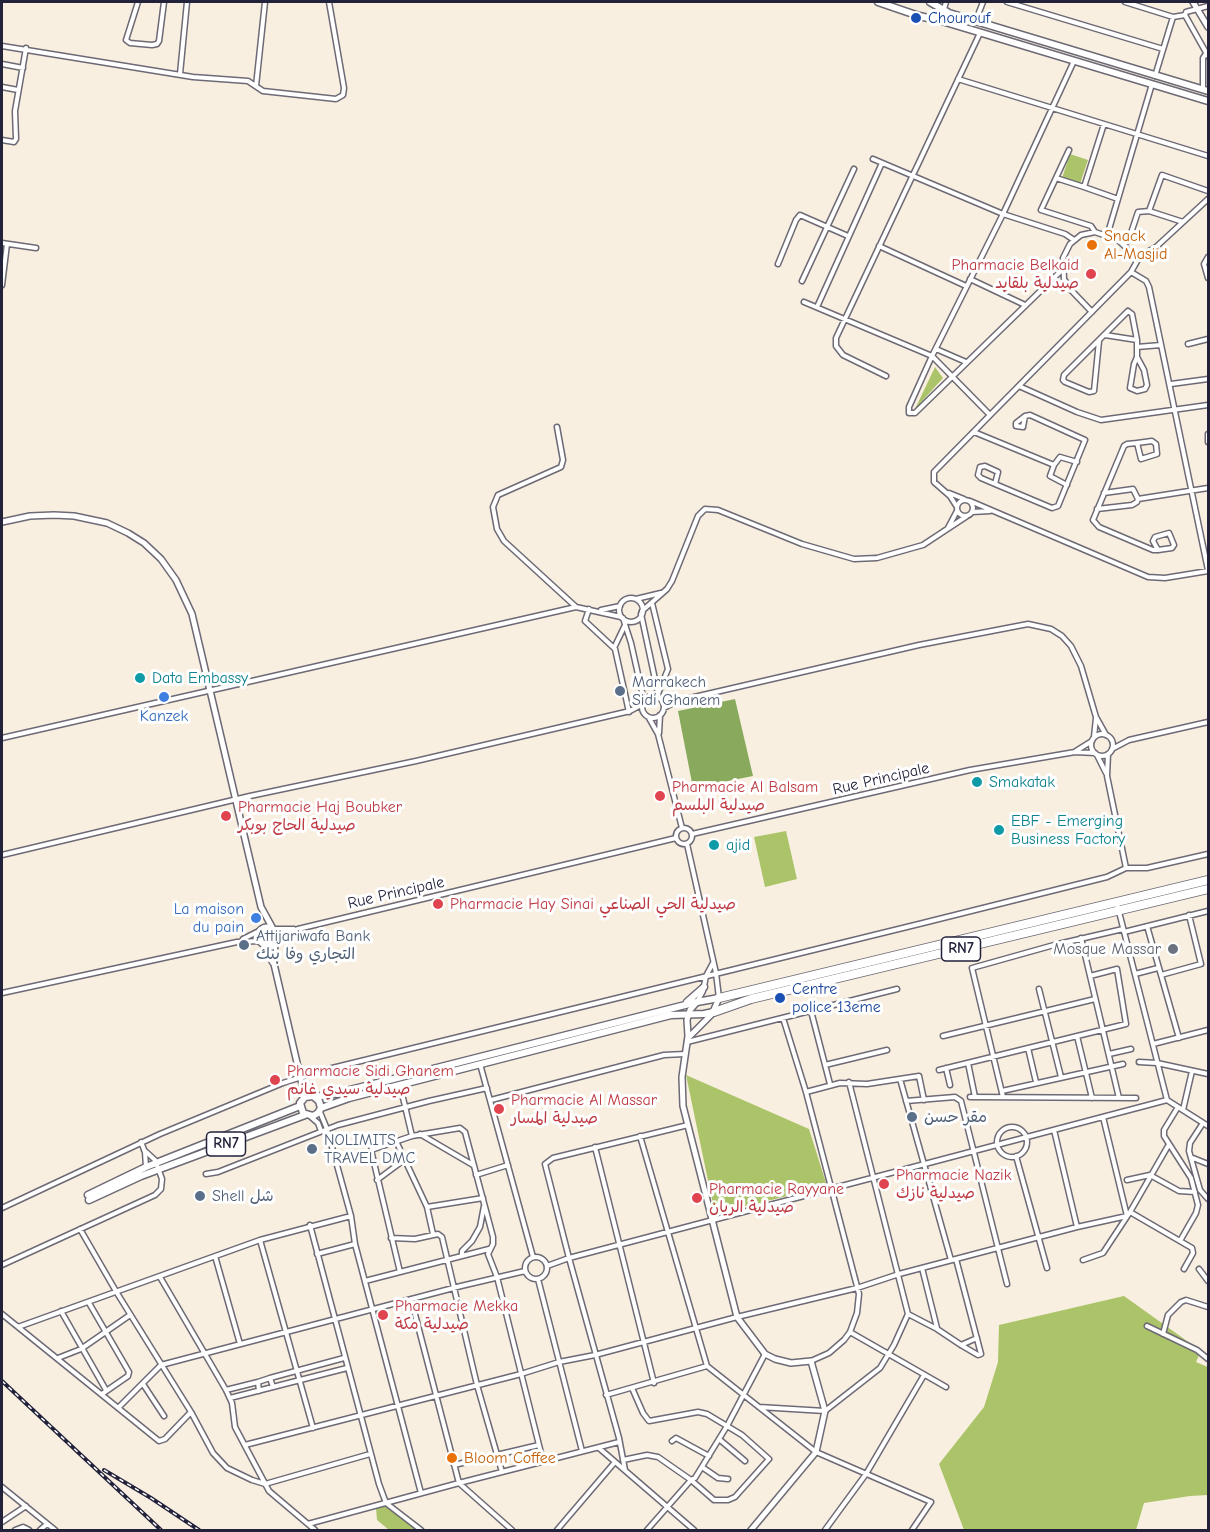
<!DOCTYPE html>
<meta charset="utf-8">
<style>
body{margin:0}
#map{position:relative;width:1210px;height:1532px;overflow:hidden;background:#f8efe0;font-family:"Comic Neue",sans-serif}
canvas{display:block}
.frame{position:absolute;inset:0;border:3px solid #22223b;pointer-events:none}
</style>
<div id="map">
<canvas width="1210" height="1532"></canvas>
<div class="frame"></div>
</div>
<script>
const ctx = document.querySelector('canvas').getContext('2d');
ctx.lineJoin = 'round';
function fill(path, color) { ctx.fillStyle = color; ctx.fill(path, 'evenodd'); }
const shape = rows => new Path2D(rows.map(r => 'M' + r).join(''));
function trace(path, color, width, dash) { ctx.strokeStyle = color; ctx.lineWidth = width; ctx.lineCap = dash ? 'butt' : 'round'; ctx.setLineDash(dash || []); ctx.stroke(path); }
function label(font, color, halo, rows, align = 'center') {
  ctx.font = font + ' "Comic Neue","Playpen Sans Arabic",sans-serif'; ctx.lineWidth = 6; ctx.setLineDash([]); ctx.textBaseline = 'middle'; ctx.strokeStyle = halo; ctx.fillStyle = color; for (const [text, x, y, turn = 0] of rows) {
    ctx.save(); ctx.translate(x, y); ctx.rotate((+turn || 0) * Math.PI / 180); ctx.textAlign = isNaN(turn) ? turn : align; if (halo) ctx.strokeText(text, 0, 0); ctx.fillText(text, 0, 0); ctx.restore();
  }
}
const green = shape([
 [1070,154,1088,160,1080,184,1062,178],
 [935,367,943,378,915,409],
 [786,831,797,879,765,887,754,837],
 [686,1075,809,1129,827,1186,715,1214],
 [1124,1296,1201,1351,1196,1362,1208,1367,1208,1495,1190,1496,1144,1503,1136,1530,964,1530,939,1464,984,1407,998,1362,999,1325],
 [386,1505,417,1530,389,1530,377,1520,376,1508]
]);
const forest = shape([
 [735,699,753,776,693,788,678,711]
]);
const street = shape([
 [138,2,126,40,130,43,152,45,157,44,159,41,164,2],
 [1007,2,1163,49],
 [1125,2,1173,17,1185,15],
 [1208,6,1186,12,1185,15,1208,56],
 [944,9,946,2],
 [976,20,983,2],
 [2,46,193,77,248,81,263,91,336,99,343,95,344,88,329,2],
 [2,64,23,68],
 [180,74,187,2],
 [1155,76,1173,17],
 [958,79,1208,156],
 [256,86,265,2],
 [2,87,18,90],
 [1203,89,1203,58,1207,52],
 [1104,124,1084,187,1118,199],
 [2,140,14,142,16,139,15,111,26,48],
 [1069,150,1041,210,1091,226,1095,232],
 [873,159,1003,214,1065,234,1074,240],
 [1056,178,1084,187],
 [1183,222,1149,211,1162,175,1208,191],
 [1107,236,1152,84],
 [2,243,36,248],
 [1124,245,1129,239,1138,212,1149,211],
 [879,246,966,286],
 [1208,257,1204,264,1208,278],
 [778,264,796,220,800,215,848,236],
 [1062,270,915,413,909,413,909,407,932,356,1003,214,1074,61],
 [1131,272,1146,281,1149,287,1208,570],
 [970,279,1025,305],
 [802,281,854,169],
 [2,285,7,244],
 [804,302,932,356,990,415],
 [817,307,882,163],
 [1092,312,1071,290,1064,279,1063,258,1070,244,1081,235,1095,232,1118,240,1138,259],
 [1105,335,1137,340],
 [1099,341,1094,391,1089,392,1065,382,1063,380,1064,375,1128,311,1132,314,1137,340,1137,357,1144,370,1147,385,1145,389,1137,391,1130,388,1134,364,1137,357],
 [1188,344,1208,339],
 [1137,347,1161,345],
 [936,349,966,362],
 [886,376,843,355,836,346,836,338,980,33],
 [1171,384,1208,379],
 [1019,386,1077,412,1101,420,1208,405],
 [557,427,563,460,561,467,498,495,493,507,497,529,504,541,575,606],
 [974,432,1054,465],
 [1208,434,1208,442],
 [1137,443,1141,459,1157,454,1156,444,1152,441,1137,443,1127,444,1124,446,1093,520,1099,527,1153,550,1158,550,1172,548,1174,545,1169,533,1155,537,1153,541,1158,550],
 [995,484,998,472,985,466,980,467,978,475,981,478,995,484,1052,508,1058,506,1085,440,1030,415,1025,416,1016,423,1016,426,1023,427,1025,416],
 [1067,485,1050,476,1054,465,1060,457,1077,462],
 [949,493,964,499],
 [1104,493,1133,489,1138,499],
 '957 508a8 8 0 1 1 16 0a8 8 0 1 1-16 0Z',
 [970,501,1148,577,1165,578,1208,571],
 [957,507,950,496,934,482,934,472,1131,272,1140,256,1156,247,1208,199],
 [1097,509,1132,505,1137,502,1138,499,1208,488],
 [972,512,990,511],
 [948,528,957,511],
 '619 610a12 12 0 1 1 24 0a12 12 0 1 1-24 0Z',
 [636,599,661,593],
 [652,603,668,669,658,694],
 [589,609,585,621,615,649,629,712],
 [601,610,620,606],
 [642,611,667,589,672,581,698,516,705,509,718,510,802,544,854,559,877,558,923,545,967,516],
 [641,614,659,698],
 [623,618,631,643,644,701],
 [614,648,625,625],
 '642 707a11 11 0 1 1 22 0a11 11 0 1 1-22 0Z',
 [664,708,677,701,919,645,1028,624,1051,629,1062,636,1071,646,1081,666,1096,717,1106,735],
 [649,718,658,734,682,828],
 [659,733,660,715],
 '1091 745a11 11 0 1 1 22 0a11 11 0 1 1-22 0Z',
 [1094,737,1096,718],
 [2,738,576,607,621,617],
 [1112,749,1129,740,1208,722],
 [1076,751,1092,741],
 [1108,754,1107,776,1126,868],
 [1097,755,1106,773],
 '676 836a8 8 0 1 1 16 0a8 8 0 1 1-16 0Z',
 [692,834,970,770,1075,752,1095,753],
 [687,844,716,973,719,998],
 [2,855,250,796,416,761,630,711,643,704],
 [1117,904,1167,1100,1208,1126],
 [1147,926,1179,1038],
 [274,929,294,929],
 [1124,932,1208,911],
 [1081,938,1119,1098],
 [243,939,259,931],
 [276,939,298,929,676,838],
 [1135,974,1158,968],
 [1161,975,1201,964,1189,915],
 [1039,989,1061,1077],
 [2,993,237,942,259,941],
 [697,1002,703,991,706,976,713,963],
 [811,1011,830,1084],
 [783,1018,806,1092,859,1294,857,1313,850,1332,844,1340,829,1353,811,1361],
 [943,1036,1095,999],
 [1077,1036,1092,1098],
 [687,1042,897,989],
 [1153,1044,1208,1030],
 [1028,1048,1036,1082],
 [1109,1054,1131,1049],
 [1139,1062,1157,1063,1208,1074],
 [968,1063,975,1097],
 [480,1064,533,1257],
 [825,1065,887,1050],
 [946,1068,950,1085],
 [939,1070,1126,1024,1117,969,1090,976],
 [900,1079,951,1260],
 [400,1085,412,1136],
 [1002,1091,1123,1064],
 [806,1092,840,1083,867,1084,919,1076,924,1100],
 [970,1097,1136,1098],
 [1003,1097,972,968,1054,945,1123,929],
 [491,1100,664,1055,685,1054],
 [906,1101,955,1097,961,1101,1007,1284],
 [1178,1107,1164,1130,1164,1136,1191,1178,1198,1205,1196,1213,1180,1241],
 [1183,1110,1192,1071],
 [320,1112,327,1129,351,1216,355,1244,421,1493],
 [311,1117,318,1123,321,1131],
 [1203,1123,1190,1143,1189,1151,1200,1190,1208,1199],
 '997 1142a15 15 0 1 1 30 0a15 15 0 1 1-30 0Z',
 [1054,1130,1077,1227],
 [420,1134,473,1165],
 [640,1136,707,1366,816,1452,931,1502,912,1530],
 [396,1141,427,1207,433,1234],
 [141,1142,145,1152,146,1167],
 [595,1147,654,1383],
 [1016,1156,1047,1268],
 [1193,1158,1208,1164],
 [206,1174,218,1172,338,1125,429,1101,487,1088],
 [476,1175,508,1165],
 [377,1180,404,1160],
 [1127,1180,1150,1175,1179,1191,1195,1192],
 [427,1207,483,1198],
 [2,1208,160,1134,283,1083,320,1071,919,924,1107,877,1126,868,1147,868,1208,854],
 [1130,1212,1192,1248,1193,1253,1184,1269],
 [310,1225,379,1484,386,1503,421,1530],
 [80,1229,117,1293,191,1412,213,1453,227,1468,252,1480,265,1484,370,1454],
 [391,1238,415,1239,438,1234,442,1237,477,1385,502,1472],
 [260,1240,313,1428],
 [317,1254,355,1244],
 [462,1255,462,1251,472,1241,480,1227,484,1206],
 [215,1256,240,1344],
 '525 1268a11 11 0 1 1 22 0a11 11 0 1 1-22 0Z',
 [1083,1260,1103,1253,1130,1212,1168,1146],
 [2,1265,155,1195,161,1189,162,1179,155,1160,144,1150],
 [547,1266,569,1258,1167,1100],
 [922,1268,937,1328],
 [1199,1269,1208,1281],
 [400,1272,371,1150,412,1136,460,1128,465,1132,493,1237,493,1244,488,1254,497,1277,543,1461],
 [160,1277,226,1390,232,1403,235,1427,269,1491,315,1530],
 [538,1279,582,1451],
 [365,1281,489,1249],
 [411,1299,459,1483,512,1530],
 [89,1303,129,1372,128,1376,102,1394],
 [61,1311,106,1390],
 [2,1314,159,1441,165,1439,191,1412],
 [908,1314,937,1329,961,1345,978,1355,981,1354,956,1259],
 [1147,1326,1197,1350,1208,1359],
 [18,1327,260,1240,351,1216],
 [850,1332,946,1387],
 [1163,1334,1168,1315,1181,1302,1186,1300,1208,1307],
 [961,1345,977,1338],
 [58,1358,81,1349,130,1315],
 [143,1384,164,1416],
 [273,1387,270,1378,344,1358],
 [226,1390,258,1382],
 [259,1391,258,1382,270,1378],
 [606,1395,707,1366],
 [230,1398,347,1368],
 [119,1407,161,1365,461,1286,525,1271],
 [759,1407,825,1411,880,1368,894,1345,908,1314,849,1082],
 [719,1439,745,1461],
 [672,1441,676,1438,709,1456],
 [245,1445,521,1374,559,1362,595,1355,737,1317,857,1288,899,1274,1077,1227,1127,1216,1103,1117],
 [599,1448,694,1530],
 [623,1460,647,1455,658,1457,691,1480,714,1500,728,1500,735,1497,769,1459,742,1435,707,1414,698,1412,649,1421,643,1413,632,1388],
 [454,1465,539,1445],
 [702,1467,718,1478,728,1479],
 [625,1470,619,1438,569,1258,545,1164,553,1158,688,1125],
 [2,1487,55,1530],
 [2,1522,26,1506],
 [308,1524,459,1483,619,1442],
 [15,1530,23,1527,29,1530],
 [40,1530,47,1524],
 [557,1530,615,1462],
 [647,1530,691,1480,695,1478,727,1426,765,1354],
 [825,1530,866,1474,924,1375]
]);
const secondary = shape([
 [1193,2,1208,27],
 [2,522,30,516,54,515,74,516,107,523,128,533,144,543,161,559,176,580,192,614,261,907,272,927],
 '258 936a9 9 0 1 1 18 0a9 9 0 1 1-18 0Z',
 [275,941,274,964,305,1097],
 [263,944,273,963],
 [697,1002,690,1010,687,1020,688,1036,682,1077,683,1106,737,1317,765,1354,775,1359,791,1363,811,1361,825,1411,816,1452,751,1530],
 [688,1038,712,1014,719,998]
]);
const primary = shape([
 [878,2,919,16,942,21,1208,101],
 [930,2,949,13,1208,91],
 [687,1002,704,987],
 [316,1097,342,1092,697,1002,719,998],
 [321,1108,319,1101,313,1096,305,1097,300,1103,303,1113,313,1116,318,1113,321,1108,349,1098,671,1015,704,1014,714,1012],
 [88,1195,146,1167,300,1106],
 [89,1200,141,1176,305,1115]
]);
const highway = shape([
 [719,998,1208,880],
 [714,1012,751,999,1208,889]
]);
const rail = shape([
 [2,1381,161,1530],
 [104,1470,151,1498,199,1530]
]);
const markers = [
 [916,18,6,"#1a4fb4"],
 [1092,245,6,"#e8710a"],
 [1091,274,6,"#e0444e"],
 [140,678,6,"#0f9aa8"],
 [620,691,6,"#5c6f8a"],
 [164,697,6,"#3f7fe0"],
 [977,782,6,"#0f9aa8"],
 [660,796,6,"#e0444e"],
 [226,816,6,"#e0444e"],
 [999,830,6,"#0f9aa8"],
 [714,845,6,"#0f9aa8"],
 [438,904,6,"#e0444e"],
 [256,918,6,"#3f7fe0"],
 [244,945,6,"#5c6f8a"],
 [1173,949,6,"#6b7280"],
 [780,998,6,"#1a4fb4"],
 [275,1080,6,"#e0444e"],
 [499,1109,6,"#e0444e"],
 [912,1117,6,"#5c6f8a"],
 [312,1149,6,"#5c6f8a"],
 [884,1184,6,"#e0444e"],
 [200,1196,6,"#5c6f8a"],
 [697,1198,6,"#e0444e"],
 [383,1315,6,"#e0444e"],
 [452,1458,6,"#e8710a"]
];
const shields = [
 [961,949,39],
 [226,1144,39]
];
const shieldNames = [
 ["RN7",961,949],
 ["RN7",226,1144]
];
const transitNames = [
 ["Chourouf",928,18],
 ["Centre",792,989],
 ["police 13eme",792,1007]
];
const foodNames = [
 ["Snack",1104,236],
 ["Al-Masjid",1104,254],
 ["Bloom Coffee",464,1458]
];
const healthNames = [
 ["Pharmacie Belkaid",1079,265,"right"],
 ["صيدلية بلقايد",1079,283,"right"],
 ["Pharmacie Al Balsam",672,787],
 ["صيدلية البلسم",672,805],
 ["Pharmacie Haj Boubker",238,807],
 ["صيدلية الحاج بوبكر",238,825],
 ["Pharmacie Hay Sinai صيدلية الحي الصناعي",450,904],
 ["Pharmacie Sidi Ghanem",287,1071],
 ["صيدلية سيدي غانم",287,1089],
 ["Pharmacie Al Massar",511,1100],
 ["صيدلية المسار",511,1118],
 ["Pharmacie Nazik",896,1175],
 ["صيدلية نازك",896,1193],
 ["Pharmacie Rayyane",709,1189],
 ["صيدلية الريان",709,1207],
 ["Pharmacie Mekka",395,1306],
 ["صيدلية مكة",395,1324]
];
const cultureNames = [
 ["Data Embassy",152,678],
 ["Smakatak",989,782],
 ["EBF - Emerging",1011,821],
 ["Business Factory",1011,839],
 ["ajid",726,845]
];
const serviceNames = [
 ["Marrakech",632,682],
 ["Sidi Ghanem",632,700],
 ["Attijariwafa Bank",256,936],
 ["التجاري وفا بنك",256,954],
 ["مقر حسن",924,1117],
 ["NOLIMITS",324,1140],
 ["TRAVEL DMC",324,1158],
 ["Shell شل",212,1196]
];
const shopNames = [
 ["Kanzek",164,716],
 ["La maison",244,909,"right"],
 ["du pain",244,927,"right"]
];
const streetNames = [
 ["Rue Principale",881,779,-13],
 ["Rue Principale",396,893,-13]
];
const worshipNames = [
 ["Mosque Massar",1161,949]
];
fill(green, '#acc469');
fill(forest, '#89aa5d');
trace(street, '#6d6a75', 7);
trace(secondary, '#6d6a75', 8);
trace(primary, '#6d6a75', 9);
trace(highway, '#6d6a75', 10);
trace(street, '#fff', 4);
trace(secondary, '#fff', 5);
trace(primary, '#fff', 6);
trace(highway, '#fff', 8);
trace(rail, '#22223b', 4);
trace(rail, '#fff', 1.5, [4.5]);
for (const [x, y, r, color] of markers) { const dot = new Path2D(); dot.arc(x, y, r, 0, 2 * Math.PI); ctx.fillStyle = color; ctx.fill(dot); trace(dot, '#fff', 2); }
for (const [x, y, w] of shields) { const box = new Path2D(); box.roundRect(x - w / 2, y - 12, w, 24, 4.5); ctx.fillStyle = '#fff'; ctx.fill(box); trace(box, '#22223b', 1.5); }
label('bold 15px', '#22223b', null, shieldNames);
label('16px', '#164399', '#fff', transitNames, 'left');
label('16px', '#c56008', '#fff', foodNames, 'left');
label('16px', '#be3a42', '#fff', healthNames, 'left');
label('16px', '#0d838f', '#fff', cultureNames, 'left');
label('16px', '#4e5e75', '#fff', serviceNames, 'left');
label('16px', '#366cbe', '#fff', shopNames);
label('16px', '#22223b', '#fff', streetNames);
label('16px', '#5b616d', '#fff', worshipNames, 'right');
</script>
